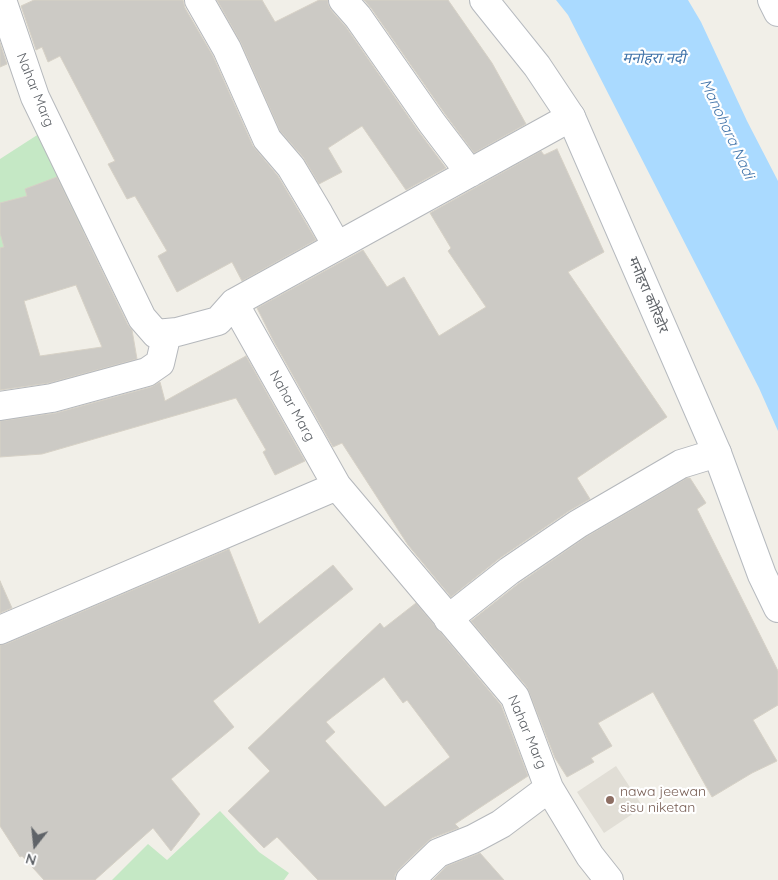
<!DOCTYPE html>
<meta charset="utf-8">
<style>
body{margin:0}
#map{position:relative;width:778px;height:880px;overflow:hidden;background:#f1efe8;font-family:Quicksand,sans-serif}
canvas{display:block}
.north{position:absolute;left:10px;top:820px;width:50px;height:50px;-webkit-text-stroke:4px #fff;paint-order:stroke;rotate:196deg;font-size:14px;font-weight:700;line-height:20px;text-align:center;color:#5f6368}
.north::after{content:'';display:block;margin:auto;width:18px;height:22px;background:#5f6368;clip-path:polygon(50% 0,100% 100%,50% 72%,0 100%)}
</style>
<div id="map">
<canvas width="778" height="880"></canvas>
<div class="north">N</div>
</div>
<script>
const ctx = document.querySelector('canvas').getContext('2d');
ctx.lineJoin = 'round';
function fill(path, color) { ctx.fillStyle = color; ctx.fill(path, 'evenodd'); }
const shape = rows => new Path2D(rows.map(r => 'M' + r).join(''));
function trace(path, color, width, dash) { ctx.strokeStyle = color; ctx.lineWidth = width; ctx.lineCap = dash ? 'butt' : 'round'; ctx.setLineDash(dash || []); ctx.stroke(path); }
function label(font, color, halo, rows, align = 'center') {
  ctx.font = font + ' Quicksand,"Noto Sans Devanagari",sans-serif'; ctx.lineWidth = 4.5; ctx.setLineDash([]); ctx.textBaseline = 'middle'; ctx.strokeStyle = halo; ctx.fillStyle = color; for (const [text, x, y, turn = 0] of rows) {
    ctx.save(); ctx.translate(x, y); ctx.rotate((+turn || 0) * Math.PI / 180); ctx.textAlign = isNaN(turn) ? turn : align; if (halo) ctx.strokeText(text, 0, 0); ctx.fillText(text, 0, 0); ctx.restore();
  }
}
const education = shape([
 [616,766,643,807,604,833,577,792]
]);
const green = shape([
 [45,130,90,230,0,255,0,159],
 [220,811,259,852,289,873,284,880,112,880,148,844,167,860]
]);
const water = shape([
 [556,0,688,0,701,22,747,121,778,181,778,431,759,388,568,15]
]);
const building = shape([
 [34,0,183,0,185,8,213,56,253,146,278,176,316,240,242,281,232,262,177,292,158,256,167,251,135,196,127,199,108,164,115,161,60,56,48,62,42,47,36,50,21,6,34,0],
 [217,0,262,0,275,22,319,0,328,0,328,4,331,10,346,27,419,132,446,168,406,190,362,126,328,148,342,172,319,184,303,157,280,131,241,43,217,0],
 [364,0,448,0,492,63,526,124,474,153,445,114,371,8,364,0],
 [0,43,7,64,0,67,0,43],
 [557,149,604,252,568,272,667,417,577,478,590,499,569,511,500,558,451,597,408,545,342,443,333,447,273,340,257,308,363,250,387,287,404,277,439,336,486,307,448,251,451,248,430,213,541,151,544,155,557,149],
 [57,177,128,325,132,330,137,359,49,383,0,390,0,248,4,247,0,233,0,203,27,196,25,189,57,177],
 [76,285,102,347,40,356,24,301,76,285],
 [246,356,305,461,275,475,263,452,266,450,236,398,42,454,0,457,0,421,56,413,151,387,160,382,165,401,246,356],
 [687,478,690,478,706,503,697,509,778,671,778,705,753,720,777,761,752,773,712,797,653,692,598,723,612,746,591,758,594,762,567,777,555,758,527,687,471,621,518,584,586,537,687,478],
 [229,549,259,624,333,565,353,589,213,701,234,727,171,779,200,814,171,851,153,828,95,880,44,880,22,856,20,857,0,826,0,645,6,644,229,549],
 [0,581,12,608,0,613,0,581],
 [416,603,501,705,528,776,455,824,459,828,432,838,427,842,399,869,395,875,395,880,318,880,277,837,264,848,228,811,270,771,248,748,380,623,384,628,416,603],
 [384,677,403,703,407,700,450,757,385,807,325,741,335,732,326,722,384,677],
 [480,853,504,880,433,880,447,866,480,853]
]);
const street = shape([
 [2,0,35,97,142,318,156,334,177,332,218,321,234,303,337,486,515,697,549,788,590,856,609,880],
 [199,0,227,49,267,139,291,167,319,214,337,246],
 [343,0,358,17,432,123,470,173],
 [234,303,571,117],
 [0,406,52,398,147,372,160,363,167,333],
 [448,619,509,571,578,524,681,464,717,453],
 [0,630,337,486],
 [410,880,438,853,473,839,501,824,549,788]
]);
const secondary = shape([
 [484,0,537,66,571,117,717,453,762,575,778,608],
 [772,0,778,12]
]);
const markers = [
 [610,800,5,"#8d6e63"]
];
const streetNames = [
 ["Nahar Marg",35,90,68],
 ["मनोहरा कोरिडोर",648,295,67],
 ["Nahar Marg",292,406,61],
 ["Nahar Marg",527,732,67]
];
const educationNames = [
 ["nawa jeewan",620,792],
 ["sisu niketan",620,808]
];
const waterNames = [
 ["मनोहरा नदी",654,58],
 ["Manohara Nadi",727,129,65]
];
fill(education, '#e1ded6');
fill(green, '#c5e8c5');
fill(water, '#aadaff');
fill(building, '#cccac5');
trace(building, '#d6d1c6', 1);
trace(street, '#b5b8bc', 30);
trace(secondary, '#b6babf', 30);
trace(street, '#fff', 28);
trace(secondary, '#fff', 28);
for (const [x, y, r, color] of markers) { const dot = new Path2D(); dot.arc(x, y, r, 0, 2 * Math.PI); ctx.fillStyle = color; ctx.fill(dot); trace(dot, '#fff', 2); }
label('14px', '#5f6368', '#fff', streetNames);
label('14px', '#785e54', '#fff', educationNames, 'left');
label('italic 15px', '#4174aa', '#fff', waterNames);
</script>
